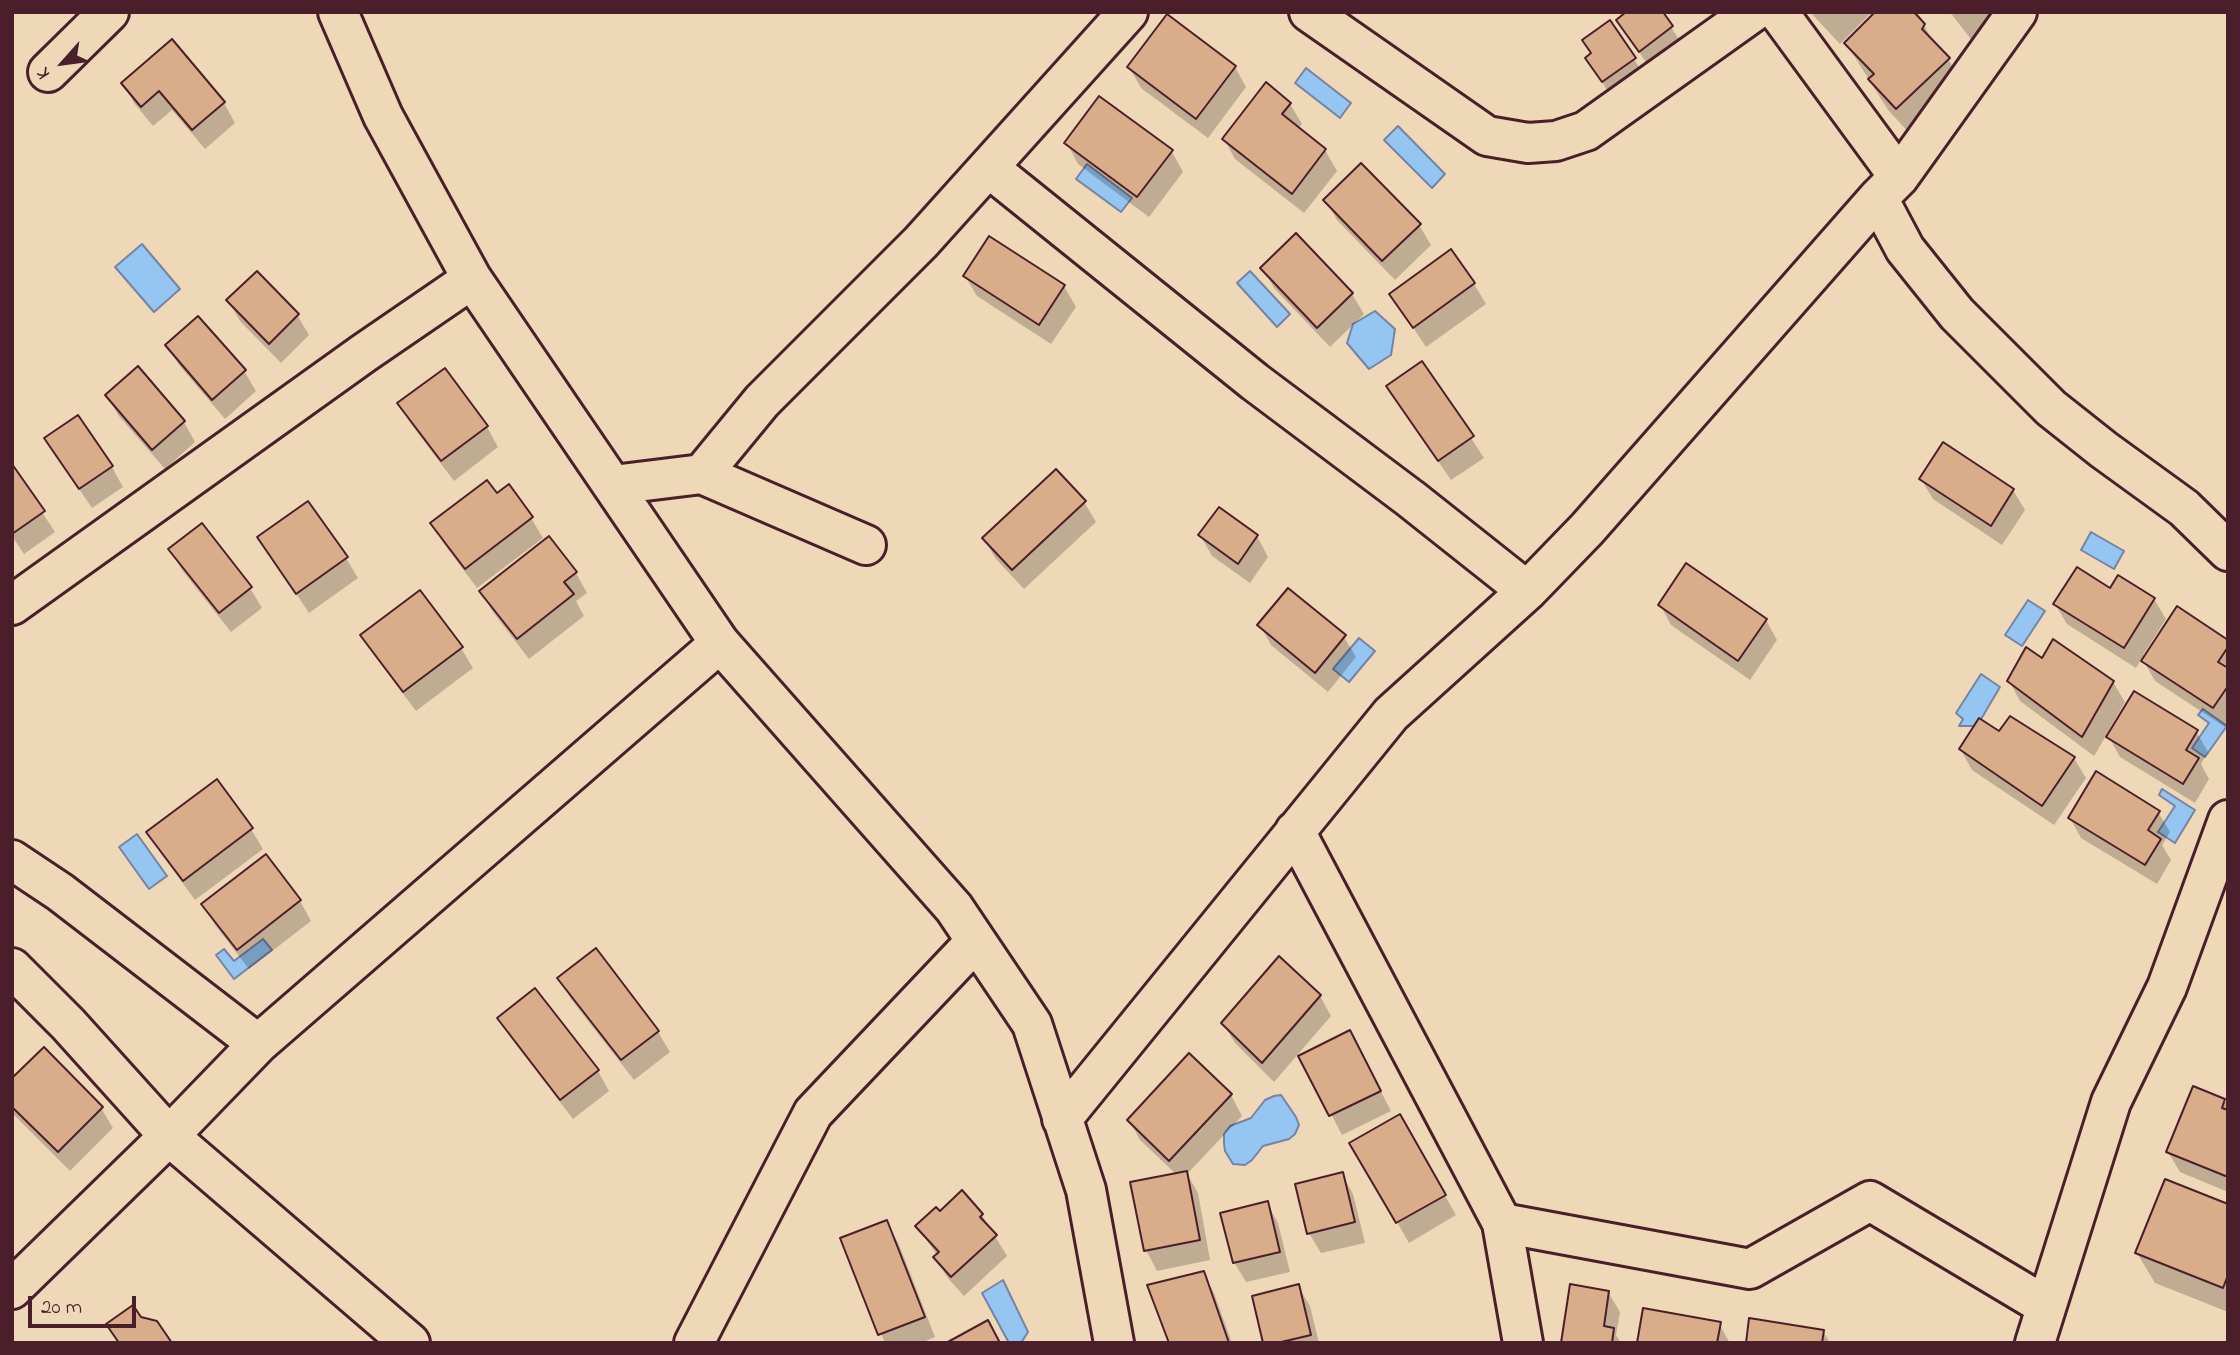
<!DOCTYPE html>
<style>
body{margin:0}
#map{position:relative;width:2240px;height:1355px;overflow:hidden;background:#efd8b7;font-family:"Indie Flower",sans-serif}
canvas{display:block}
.frame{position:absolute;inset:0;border:14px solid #4a1f2b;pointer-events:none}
.north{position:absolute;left:28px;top:28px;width:70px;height:70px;-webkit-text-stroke:5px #efd8b7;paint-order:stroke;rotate:242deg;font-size:19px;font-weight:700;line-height:28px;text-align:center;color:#4a1f2b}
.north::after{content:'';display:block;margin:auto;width:24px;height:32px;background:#4a1f2b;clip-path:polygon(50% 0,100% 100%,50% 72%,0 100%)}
.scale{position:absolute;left:28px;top:1296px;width:108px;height:32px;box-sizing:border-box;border:4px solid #4a1f2b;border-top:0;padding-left:9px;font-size:21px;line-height:24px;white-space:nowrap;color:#4a1f2b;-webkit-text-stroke:5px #efd8b7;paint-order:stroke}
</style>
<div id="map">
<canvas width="2240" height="1355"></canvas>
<div class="frame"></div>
<div class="north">K</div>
<div class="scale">20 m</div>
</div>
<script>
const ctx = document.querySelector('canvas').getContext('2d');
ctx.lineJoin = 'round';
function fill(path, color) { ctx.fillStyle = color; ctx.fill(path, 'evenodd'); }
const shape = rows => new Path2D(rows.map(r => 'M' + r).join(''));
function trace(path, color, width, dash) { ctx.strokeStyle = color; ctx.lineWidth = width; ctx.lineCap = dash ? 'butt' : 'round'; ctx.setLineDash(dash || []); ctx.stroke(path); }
const water = shape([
 [1306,68,1351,103,1340,118,1295,83,1306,68],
 [1398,126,1445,174,1432,188,1384,140,1398,126],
 [1087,164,1132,198,1121,212,1076,179,1087,164],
 [142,244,180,289,154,312,115,267,142,244],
 [1250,271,1290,314,1277,327,1237,283,1250,271],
 [1375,311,1395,329,1391,355,1369,369,1347,343,1353,324,1375,311],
 [2091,532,2124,551,2114,569,2081,550,2091,532],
 [2028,600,2045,611,2022,646,2005,635,2028,600],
 [1359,638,1375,651,1349,682,1333,669,1359,638],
 [1981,674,2000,687,1977,726,1959,726,1963,719,1956,713,1981,674],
 [2203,709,2227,726,2205,757,2192,748,2209,723,2198,715,2203,709],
 [2162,789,2195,810,2175,843,2158,832,2175,806,2159,795,2162,789],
 [137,834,167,876,149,889,119,847,137,834],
 [263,939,272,950,234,979,216,955,224,949,234,961,263,939],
 [1281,1095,1296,1117,1299,1125,1295,1134,1289,1139,1263,1146,1252,1160,1245,1165,1233,1164,1225,1151,1224,1143,1224,1134,1230,1126,1251,1118,1265,1100,1274,1096,1281,1095],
 [1003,1280,1028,1332,1021,1343,1009,1343,982,1293,1003,1280]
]);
const shadow = shape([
 [1661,12,1684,47,1652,71,1618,21],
 [1810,12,1872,12,1840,44],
 [1950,12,2026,12,1973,42],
 [1924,25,1935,45,1948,59,1966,89,1914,138,1888,110,1846,43],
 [1587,58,1634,59,1646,79,1614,101],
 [1129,67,1235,67,1246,87,1208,138,1141,88],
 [123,83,224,103,235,123,205,149,172,110,153,126,134,103],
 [1290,104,1302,124,1298,129,1325,150,1337,171,1304,213,1235,159,1224,139],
 [1067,143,1172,152,1183,172,1149,217,1078,164],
 [1326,200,1419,225,1431,245,1395,280,1337,220],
 [1296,236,1352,294,1364,314,1330,347,1274,288,1263,268],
 [965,276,1064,286,1076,307,1051,344,977,296],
 [1474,284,1486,304,1426,347,1391,294],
 [228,300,297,315,309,335,281,363,240,321],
 [167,345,244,371,256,391,225,419,179,365],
 [1422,363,1484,458,1451,480,1400,406],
 [444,370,487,427,498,447,454,481,411,424,399,404],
 [107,395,184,422,195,442,165,469,118,415],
 [58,458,112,467,123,487,92,508],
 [12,467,55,532,24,554,12,536],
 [1921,479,2013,490,2025,510,2002,545,1933,499],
 [497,495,531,518,543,538,477,588,444,544,433,524],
 [1084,502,1096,522,1024,589,996,559,984,539],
 [1200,535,1257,536,1268,557,1250,583,1212,556],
 [259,538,346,558,358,578,309,613],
 [171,550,250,588,262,608,231,632,182,570],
 [576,573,587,593,576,601,584,616,529,659,493,612,481,592],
 [2110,590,2154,599,2166,619,2143,655,2146,657,2228,642,2228,723,2225,727,2155,681,2142,658,2136,668,2067,624,2055,604],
 [1660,605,1766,620,1777,640,1750,680,1671,625],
 [1260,625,1344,637,1356,657,1328,692,1271,645],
 [363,635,461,648,473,668,416,711,374,655],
 [2042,660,2113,682,2125,702,2107,733,2110,735,2196,731,2208,752,2201,764,2209,779,2195,803,2120,757,2107,734,2094,756,2020,701,2009,681],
 [1999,733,2074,758,2086,778,2054,825,1972,770,1961,750],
 [216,782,251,829,263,849,195,900,160,852,148,832],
 [2158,812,2170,832,2162,845,2171,860,2157,884,2081,838,2070,818],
 [266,857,300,901,311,921,249,969,215,925,204,905],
 [560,979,658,1032,670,1052,634,1080,571,999],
 [1320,996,1331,1016,1274,1082,1235,1043,1223,1023],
 [499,1018,598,1071,609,1091,573,1119,511,1038],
 [1350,1032,1391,1111,1342,1135,1301,1056],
 [12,1080,101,1108,113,1128,70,1171,12,1113],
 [1231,1095,1242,1116,1187,1174,1198,1193,1210,1260,1157,1271,1146,1250,1177,1175,1140,1140,1129,1120],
 [2224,1100,2228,1106,2228,1192,2180,1172,2168,1152],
 [1399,1116,1456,1215,1409,1243,1352,1143],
 [1342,1174,1353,1194,1365,1243,1321,1253,1309,1233],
 [1267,1203,1278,1223,1290,1272,1246,1282,1234,1262],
 [2228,1206,2228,1312,2155,1283,2137,1253],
 [940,1214,982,1215,1007,1256,964,1296,947,1277,935,1257,937,1255,918,1227],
 [886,1222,898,1242,935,1337,921,1343,885,1343,843,1239],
 [1203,1273,1214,1293,1232,1343,1171,1343],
 [1298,1286,1310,1306,1319,1343,1265,1343],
 [1608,1292,1620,1312,1616,1335,1621,1343,1563,1343],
 [1719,1324,1730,1343,1639,1343],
 [1823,1331,1830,1343,1747,1343]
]);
const building = shape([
 [1626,12,1663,12,1673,26,1639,52,1616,20,1626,12],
 [1875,12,1914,12,1925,24,1922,29,1950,58,1896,109,1868,79,1874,74,1844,43,1875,12],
 [1167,14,1236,66,1196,119,1127,67,1167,14],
 [1610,20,1636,58,1602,82,1585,58,1591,53,1582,40,1610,20],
 [172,39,225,102,192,130,159,91,141,107,121,83,172,39],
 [1266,82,1291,103,1282,114,1326,149,1292,194,1222,139,1266,82],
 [1099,96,1173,150,1137,197,1064,143,1099,96],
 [1361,163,1421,224,1382,261,1323,200,1361,163],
 [1296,233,1353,293,1317,328,1260,268,1296,233],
 [989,236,1065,285,1039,325,963,276,989,236],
 [1451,249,1475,283,1413,328,1389,294,1451,249],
 [257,271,299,314,269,344,226,300,257,271],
 [198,316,246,370,212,400,165,345,198,316],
 [1422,361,1474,436,1438,461,1386,386,1422,361],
 [138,366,185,421,152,450,105,395,138,366],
 [445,368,488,426,441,461,397,403,445,368],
 [78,415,113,466,79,489,44,438,78,415],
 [1943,442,2014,489,1991,526,1919,479,1943,442],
 [12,464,45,511,12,534,12,464],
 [1056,469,1086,501,1012,570,982,538,1056,469],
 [487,480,497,493,509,484,533,517,465,569,430,523,487,480],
 [308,501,348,557,296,594,257,537,308,501],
 [1219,507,1258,535,1238,564,1198,535,1219,507],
 [202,523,252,587,219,613,168,549,202,523],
 [549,536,577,572,564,582,574,594,517,639,479,591,549,536],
 [1686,563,1767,619,1738,661,1658,605,1686,563],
 [2077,567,2110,588,2118,575,2155,598,2124,648,2053,604,2077,567],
 [1288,588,1346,635,1315,673,1257,625,1288,588],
 [420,590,463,647,403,692,360,635,420,590],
 [2177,606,2228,640,2228,647,2218,662,2228,668,2228,686,2213,708,2141,661,2177,606],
 [2053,639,2114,681,2082,737,2007,681,2026,647,2042,658,2053,639],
 [2134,691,2198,730,2186,750,2199,758,2183,784,2106,737,2134,691],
 [2010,716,2075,757,2042,806,1959,749,1979,718,1999,731,2010,716],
 [2096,771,2160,811,2148,830,2161,839,2145,865,2068,818,2096,771],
 [217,779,253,828,183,881,146,832,217,779],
 [266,854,301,900,237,950,201,904,266,854],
 [596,948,659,1031,621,1060,557,978,596,948],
 [1279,956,1321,995,1262,1063,1221,1023,1279,956],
 [535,988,599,1070,560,1100,497,1018,535,988],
 [1350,1030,1381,1091,1329,1116,1298,1056,1350,1030],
 [44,1047,103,1107,58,1152,12,1107,12,1078,44,1047],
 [1189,1053,1232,1094,1169,1161,1127,1120,1189,1053],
 [2193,1086,2225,1099,2222,1108,2228,1110,2228,1177,2166,1152,2193,1086],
 [1400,1114,1446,1195,1396,1223,1349,1143,1400,1114],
 [1187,1171,1200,1240,1144,1251,1130,1182,1187,1171],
 [1343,1172,1355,1222,1307,1234,1295,1184,1343,1172],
 [2165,1179,2228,1204,2228,1275,2223,1288,2135,1253,2165,1179],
 [962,1190,983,1214,980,1217,997,1235,951,1277,933,1257,939,1252,915,1226,936,1207,940,1211,962,1190],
 [1268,1201,1280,1252,1233,1263,1220,1213,1268,1201],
 [887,1220,925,1317,878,1335,840,1238,887,1220],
 [1204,1271,1229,1343,1169,1343,1147,1285,1204,1271],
 [1299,1284,1311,1335,1277,1343,1263,1343,1252,1296,1299,1284],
 [1570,1284,1609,1291,1604,1326,1614,1328,1612,1343,1561,1343,1570,1284],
 [133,1305,141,1317,157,1321,172,1343,119,1343,106,1324,133,1305],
 [1643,1308,1721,1322,1717,1343,1637,1343,1643,1308],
 [1749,1318,1824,1330,1822,1343,1746,1343,1749,1318],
 [988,1320,1000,1343,946,1343,988,1320]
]);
const minor = shape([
 [338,12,383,116,472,279,719,642,954,908,1032,1024,1086,1190,1114,1343],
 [1309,12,1487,136,1528,143,1556,141,1586,131,1753,12],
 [1778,12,1899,177],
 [48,72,109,12],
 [989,168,1255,382,1411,499,1527,591,1587,529,1878,198,1899,177,2017,12],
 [1878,198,1905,249,1957,314,2051,408,2104,450,2184,508,2228,551],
 [702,474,866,545],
 [613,485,702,474,762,401,921,242,1128,12],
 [12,605,364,353,472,279],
 [1295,831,1502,1223,1523,1343],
 [12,860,60,892,258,1044],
 [12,968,68,1024,169,1136,410,1343],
 [1062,1119,1391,714,1527,591],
 [1502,1223,1750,1269,1870,1201,2046,1306],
 [12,1289,169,1136,258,1044,720,643],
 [694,1343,813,1113,976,941],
 [2035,1343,2111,1102,2167,987,2228,820]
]);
fill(water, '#95c5f1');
trace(water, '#7783a2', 2);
fill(shadow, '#0003');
fill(building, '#d9ac8a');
trace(building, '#4a1f2b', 2);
trace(minor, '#4a1f2b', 44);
trace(minor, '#efd8b7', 38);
</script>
